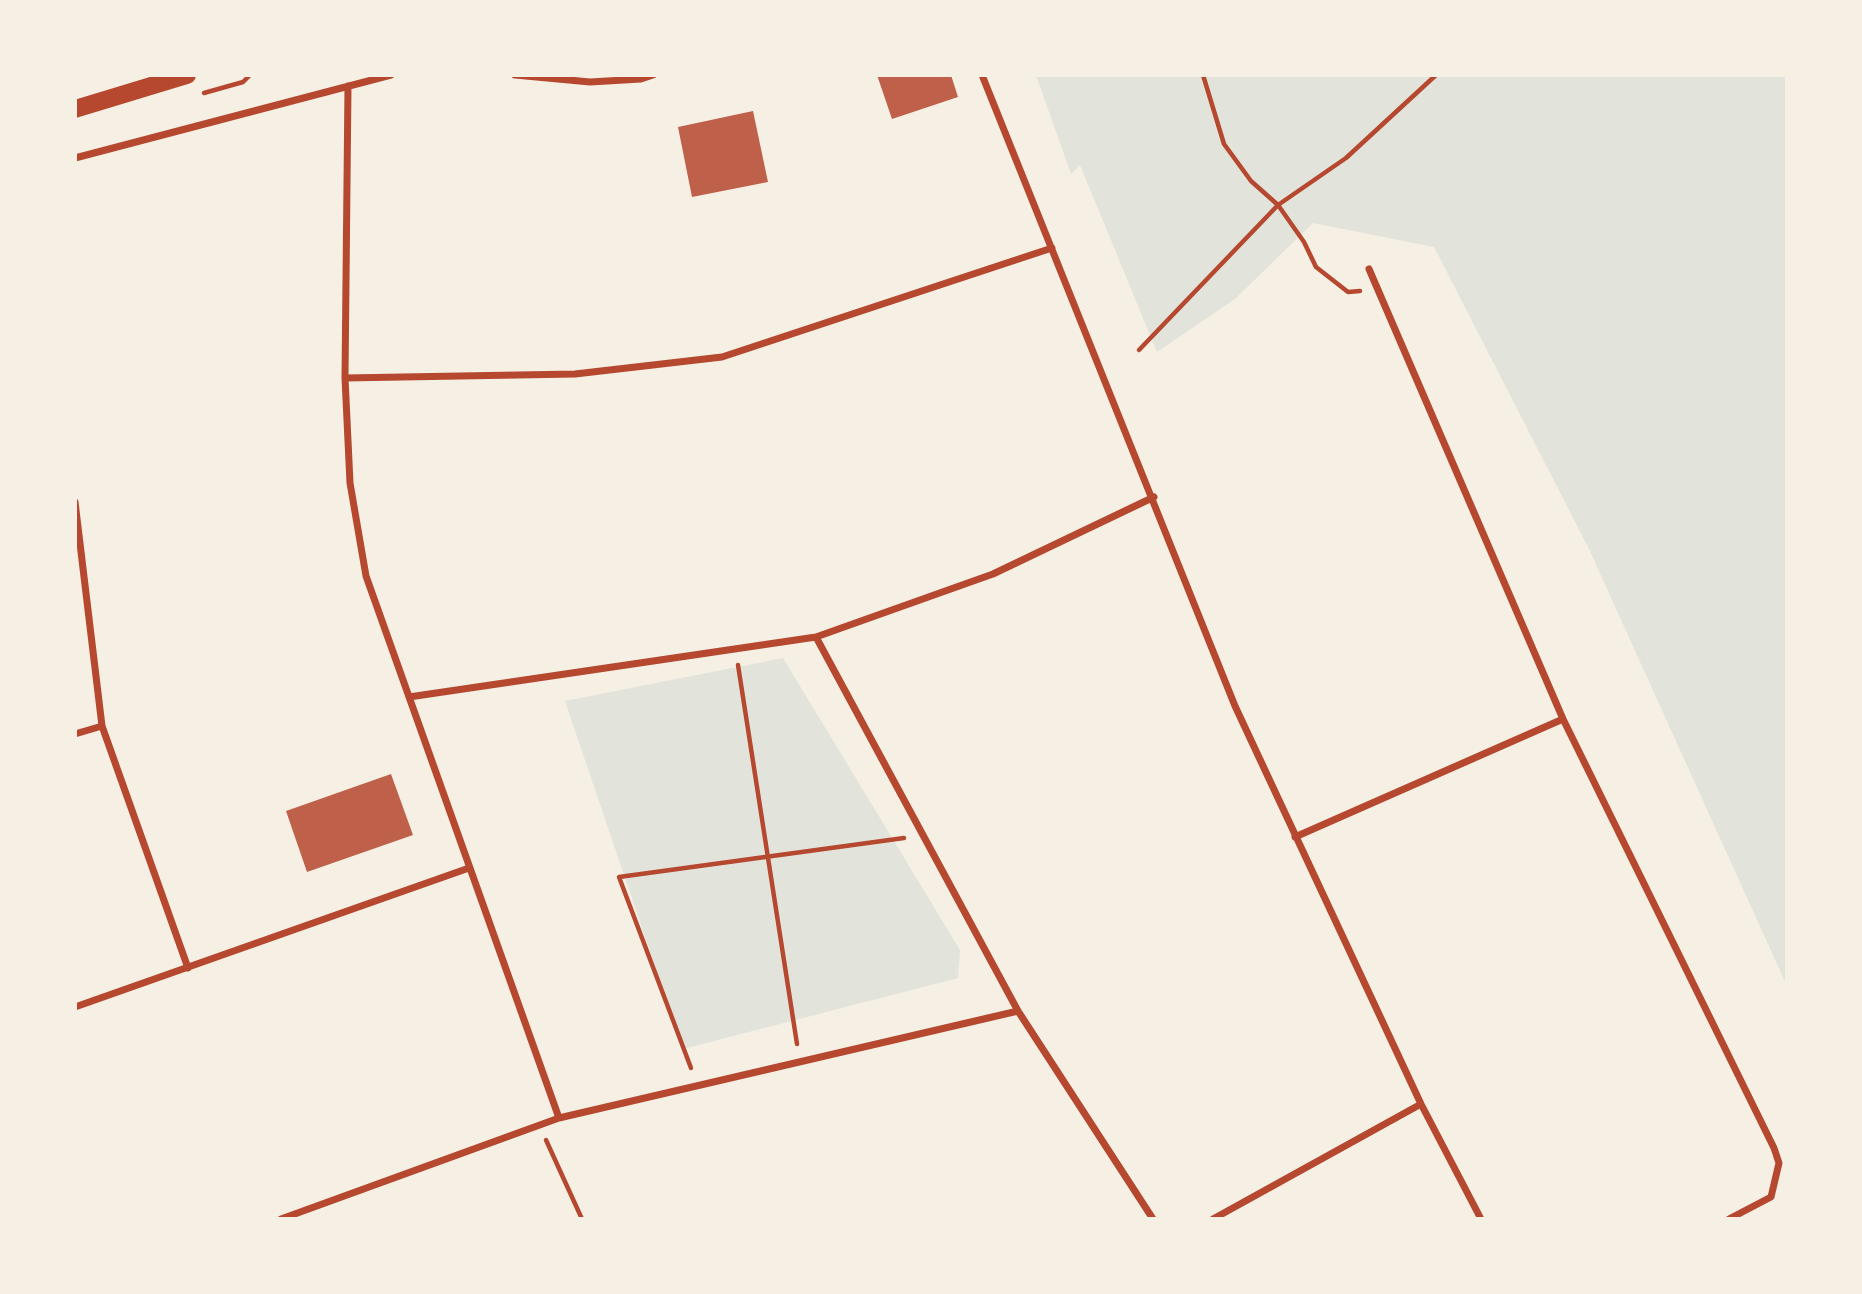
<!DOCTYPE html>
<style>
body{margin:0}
#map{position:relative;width:1862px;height:1294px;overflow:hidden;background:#f6efe4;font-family:"Work Sans",sans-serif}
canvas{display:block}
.frame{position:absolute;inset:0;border:77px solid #f6efe4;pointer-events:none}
</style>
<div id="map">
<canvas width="1862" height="1294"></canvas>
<div class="frame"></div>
</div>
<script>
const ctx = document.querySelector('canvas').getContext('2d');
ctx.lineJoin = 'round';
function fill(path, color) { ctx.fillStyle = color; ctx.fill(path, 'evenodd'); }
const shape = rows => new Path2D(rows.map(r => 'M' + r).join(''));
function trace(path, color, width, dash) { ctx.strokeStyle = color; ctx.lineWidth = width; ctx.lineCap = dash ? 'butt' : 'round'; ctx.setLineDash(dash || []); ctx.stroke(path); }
const green = shape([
 [1036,75,1787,75,1787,986,1588,547,1434,247,1313,223,1235,299,1157,352,1080,165,1071,174],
 [783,658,960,950,958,978,683,1049,565,701]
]);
const building = shape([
 [877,75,951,75,958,97,892,119],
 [753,111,768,182,692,197,678,127],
 [391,774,413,835,307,872,286,811]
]);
const path = shape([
 [1203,75,1224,144,1251,181,1278,205,1304,242,1316,267,1348,292,1360,291],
 [204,93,243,82,250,75],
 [1139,350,1278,205,1346,158,1436,75],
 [738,665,797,1044],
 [691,1068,619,877,904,838],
 [546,1140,582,1219]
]);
const minor = shape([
 [515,75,590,82,641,79,653,75],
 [982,75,1235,706,1421,1104,1481,1219],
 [348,86,345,378,350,483,366,576,559,1118],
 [75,158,391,75],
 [1369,269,1563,719,1774,1148,1779,1163,1771,1197,1729,1219],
 [345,378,575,374,722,357,1052,248],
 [75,502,102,726,188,968],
 [816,637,1018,1011,1153,1219],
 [409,697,816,637,993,574,1154,497],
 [75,734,102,726],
 [1295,837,1563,719],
 [75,1007,469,868],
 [281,1219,559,1118,1018,1011],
 [1213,1219,1421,1104]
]);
const primary = shape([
 [75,109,187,75]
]);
fill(green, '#e2e4dc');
fill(building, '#bf614a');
trace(path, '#b5482f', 4.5);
trace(minor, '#b5482f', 7);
trace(primary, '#b5482f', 18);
</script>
